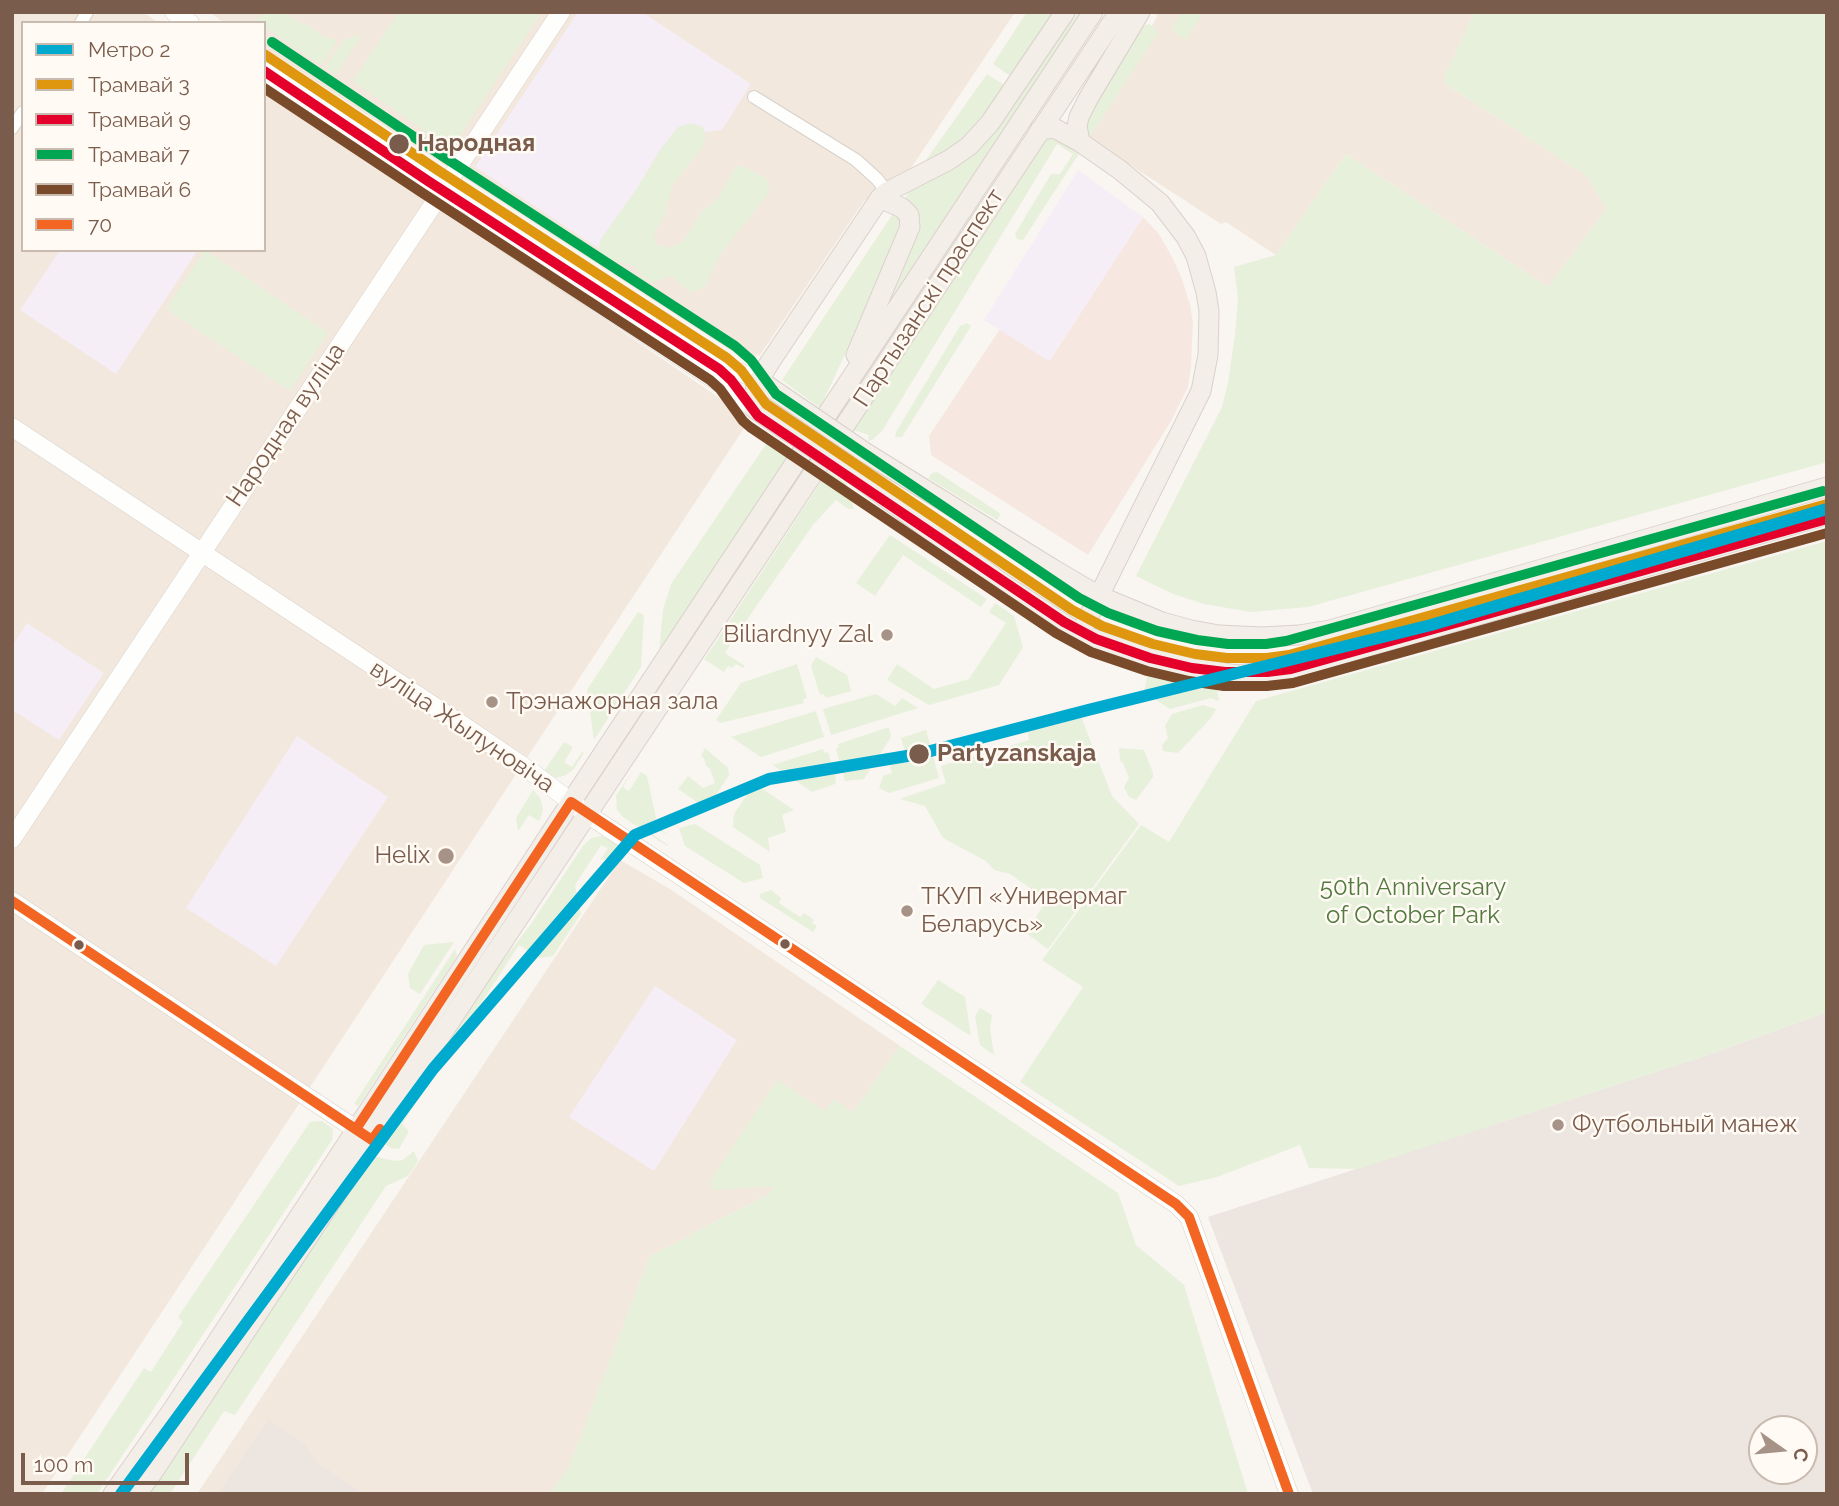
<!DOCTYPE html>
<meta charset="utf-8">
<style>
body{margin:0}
#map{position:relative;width:1839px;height:1506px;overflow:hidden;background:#f9f5f0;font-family:Raleway,sans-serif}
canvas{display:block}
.frame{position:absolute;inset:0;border:14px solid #7a5c4d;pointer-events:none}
.legend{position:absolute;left:21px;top:21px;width:245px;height:231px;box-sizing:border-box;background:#fffaf3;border:2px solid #cabbb1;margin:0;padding:9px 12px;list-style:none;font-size:21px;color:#7a5c4d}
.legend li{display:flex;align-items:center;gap:14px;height:35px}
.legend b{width:35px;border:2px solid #cabbb1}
.north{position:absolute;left:1748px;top:1415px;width:70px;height:70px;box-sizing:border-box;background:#fffaf3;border:2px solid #cabbb1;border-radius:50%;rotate:105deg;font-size:19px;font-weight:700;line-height:28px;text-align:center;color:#7a5c4d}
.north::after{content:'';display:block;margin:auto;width:24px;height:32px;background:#a69286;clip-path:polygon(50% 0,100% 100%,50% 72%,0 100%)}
.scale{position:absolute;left:21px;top:1453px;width:168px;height:32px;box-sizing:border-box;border:4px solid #7a5c4d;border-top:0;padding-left:9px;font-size:21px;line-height:24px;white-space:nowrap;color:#7a5c4d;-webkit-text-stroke:5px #fffaf3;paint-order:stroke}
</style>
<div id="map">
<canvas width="1839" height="1506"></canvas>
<div class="frame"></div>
<ul class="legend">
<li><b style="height:9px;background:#00a9ce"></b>Метро 2</li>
<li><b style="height:9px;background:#de970f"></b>Трамвай 3</li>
<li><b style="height:9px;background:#e4002b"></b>Трамвай 9</li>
<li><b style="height:9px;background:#00a651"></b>Трамвай 7</li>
<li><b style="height:9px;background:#7a4b2a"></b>Трамвай 6</li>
<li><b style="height:9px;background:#f26522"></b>70</li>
</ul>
<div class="north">С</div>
<div class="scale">100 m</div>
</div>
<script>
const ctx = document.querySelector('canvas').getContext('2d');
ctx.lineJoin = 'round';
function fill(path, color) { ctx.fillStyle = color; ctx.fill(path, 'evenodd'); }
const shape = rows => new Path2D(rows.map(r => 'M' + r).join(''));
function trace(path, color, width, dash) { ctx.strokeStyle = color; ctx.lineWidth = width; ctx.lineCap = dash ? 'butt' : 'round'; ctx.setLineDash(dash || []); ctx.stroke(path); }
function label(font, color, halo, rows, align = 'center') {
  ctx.font = font + ' Raleway,sans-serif'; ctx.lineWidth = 5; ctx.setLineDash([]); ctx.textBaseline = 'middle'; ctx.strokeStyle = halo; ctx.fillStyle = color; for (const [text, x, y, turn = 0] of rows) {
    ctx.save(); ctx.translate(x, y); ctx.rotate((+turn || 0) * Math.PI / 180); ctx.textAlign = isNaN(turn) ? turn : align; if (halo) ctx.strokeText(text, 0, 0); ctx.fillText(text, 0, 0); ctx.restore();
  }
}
const residential = shape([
 [12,12,143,12,159,23,23,23,23,250,264,250,264,92,430,200,750,419,42,1494,12,1494],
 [209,12,1015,12,909,171,864,201,760,355,741,357,264,48,264,23,225,23],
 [1156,12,1475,12,1444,77,1444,83,1587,176,1605,206,1605,211,1548,287,1346,154,1276,255,1226,222,1221,224,1089,138,1096,102,1133,45,1130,41,1145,25,1152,26,1157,17],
 [620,860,670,889,900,1046,853,1113,833,1100,769,1194,650,1256,568,1470,549,1494,197,1494]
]);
const commercial = shape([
 [1143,217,1159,234,1172,257,1182,279,1190,305,1193,323,1191,366,1188,387,1171,421,1088,555,931,455,929,436,1000,329,1050,360]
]);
const industrial = shape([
 [1827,1012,1827,1494,1313,1494,1208,1217,1705,1056],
 [1762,1429,1804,1429,1804,1471,1762,1471],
 [268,1420,304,1443,315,1461,364,1494,218,1494]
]);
const education = shape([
 [578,12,642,12,751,84,722,130,690,134,612,257,475,167],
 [1078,170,1143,217,1049,361,984,320],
 [60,250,198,250,116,374,20,310],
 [27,623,104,673,59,740,12,710,12,646],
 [297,736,388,797,276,966,186,908],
 [655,986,737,1040,654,1171,569,1117]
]);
const green = shape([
 [263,12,284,12,302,24,304,23,326,38,336,39,336,43,321,65,264,27,264,23,256,21],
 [399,12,542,12,451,149,353,81],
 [1027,12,1059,12,1016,80,993,64],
 [1078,12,1086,12,985,158,887,305,886,302,918,231,904,200,909,191,988,137],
 [1182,12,1204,12,1186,40,1171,30],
 [1475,12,1827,12,1827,462,1308,607,1251,612,1204,604,1173,594,1136,576,1222,407,1228,383,1235,335,1238,298,1234,267,1276,255,1346,154,1548,287,1605,211,1605,206,1587,176,1444,83,1444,77],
 [1149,24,1155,28,1158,33,1089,138,1084,123,1133,45,1130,41,1139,28],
 [359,34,361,36,336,74,325,67,343,41],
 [987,74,1009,88,965,143,921,167],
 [691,123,703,127,706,136,701,150,672,185,665,213,654,235,656,244,669,248,682,242,703,210,718,199,736,166,745,167,768,180,769,193,719,256,705,287,691,293,672,276,651,283,645,279,633,265,611,260,598,251,601,239,639,185,660,150,678,127],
 [1051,132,1082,149,1023,240,1017,239,1015,234,1051,174,1060,174,1073,154,1057,144,882,431,872,440,868,441,869,435,853,430,1044,139],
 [894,212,902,218,899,238,820,408,782,380],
 [205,250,328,333,290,391,166,309],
 [967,323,971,326,902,437,895,437,896,432,960,326],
 [771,437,793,451,659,653,663,610,671,584],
 [828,471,846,483,854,509,848,509,836,500,813,525,757,605,725,653,745,666,743,668,736,664,732,668,728,666,724,672,709,662,704,660],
 [937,472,1001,514,997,520,928,478,932,473],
 [902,520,986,582,983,587,979,586,895,529],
 [890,535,987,599,981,607,903,555,875,596,856,583],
 [1827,541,1827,1012,1705,1056,1358,1169,1309,1168,1300,1145,1217,1177,1179,1186,1020,1082,1083,987,1042,960,1141,825,1169,842,1256,701],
 [995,603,1014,616,1023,647,999,685,929,705,887,680,897,664,934,689,969,679,1006,623,989,612],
 [638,612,644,615,641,667,594,740,587,690],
 [816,657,847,675,851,691,826,698,824,694,820,695,811,666],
 [797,664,807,698,803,700,804,703,720,723,716,720,741,683],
 [1149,669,1191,679,1205,680,1211,683,1217,690,1219,701,1211,698,1170,709,1144,692],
 [876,694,895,706,902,698,918,708,831,735,823,709],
 [1203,705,1216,709,1211,718,1178,753,1163,751,1162,745,1168,738,1165,726,1172,714],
 [1070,708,1076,710,1080,714,1112,796,1139,824,1048,949,1026,933,1047,900,1010,874,994,870,986,861,943,838,925,806,900,799,946,783,941,766,1029,740,1026,725,1030,720],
 [816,711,824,737,761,757,731,737],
 [889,727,891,737,864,779,845,781,836,749,839,747,838,744],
 [926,730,939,778,889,793,879,788,883,776,892,773,890,766,897,763,895,755,905,752,901,738],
 [564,742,573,747,564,762,572,767,582,752,584,753,573,770,566,775,556,778,544,771],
 [705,748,728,768,729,775,712,801,703,806,678,789,688,776,703,788,715,783,710,769,706,766,704,758,701,756],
 [1119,748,1144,750,1153,773,1153,777,1136,800,1129,797,1124,787,1129,778,1123,763,1120,760],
 [823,749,824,753,828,752,836,778,835,784,812,792,773,765],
 [634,768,623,787,629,791,641,772,647,776,658,827,668,835,652,827,649,832,668,845,667,846,623,817,617,810,616,796],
 [761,788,794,810,782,815,786,832,768,838,770,852,733,827,734,814,749,792],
 [533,790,540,798,543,809,542,814,539,821,529,815,518,831,516,818],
 [695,824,760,865,763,878,744,883,685,846,679,828],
 [601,836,611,840,628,853,600,860,608,848,601,845,575,885,581,914,553,956,539,958,519,945,402,1124,408,1130,408,1133,399,1149,391,1148,382,1142,491,976,531,924,583,846,591,838],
 [771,890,781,898,779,903,800,917,804,913,814,920,812,923,817,926,813,932,760,898,760,894],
 [454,942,420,994,410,988,408,974,424,945],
 [455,949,457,956,358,1106,354,1104],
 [938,980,965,997,971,1036,921,1004],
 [980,1008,992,1015,990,1029,994,1055,980,1045,975,1016],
 [900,1046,1118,1193,1136,1245,1184,1285,1248,1494,549,1494,568,1469,650,1256,769,1194,774,1186,717,1190,712,1188,710,1181,777,1080,825,1111,833,1099,853,1112],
 [322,1121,333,1129,332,1140,97,1494,61,1494,144,1368,151,1372,183,1322,178,1317,310,1122],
 [414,1151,418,1161,408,1176,386,1186,235,1415,224,1411,170,1494,146,1494,373,1156,394,1161,403,1160]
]);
const street = shape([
 [81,23,87,12],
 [754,97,856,160,877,179,887,192],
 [12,128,23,112]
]);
const secondary = shape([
 [174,12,190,23],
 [264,71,453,197,512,228,716,363,759,380],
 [477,217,505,242,729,389,754,408],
 [12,427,461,724,533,773,587,814,1176,1204,1189,1217,1289,1494],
 [12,839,561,12],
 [12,901,366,1136]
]);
const primary = shape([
 [1040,130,1054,128,1080,142,1120,170,1160,203,1186,237,1196,256,1206,292,1209,311,1208,355,1201,391,1080,634],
 [1080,142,1077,126,1079,117,1088,99,1140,12],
 [856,355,910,227,909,215,902,208,880,198],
 [759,380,800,408],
 [786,430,754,408,756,385,770,362,880,198,887,192,949,160,969,146,990,123,1065,12],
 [866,453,1053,569,1099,596,1162,622,1191,630,1219,635,1262,637,1299,635,1330,630,1827,487],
 [852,473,1002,583,1070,628,1080,634,1140,655,1200,669,1237,675,1290,669,1827,515],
 [113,1494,173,1409,571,802,1093,12],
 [137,1494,153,1472,482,973,1119,12]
]);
const primaryBridge = shape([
 [800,408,866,453],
 [786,430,852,473]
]);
const bus1 = shape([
 [12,901,372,1140,380,1129],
 [356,1129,571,802,1176,1204,1189,1217,1289,1494]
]);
const tram1 = shape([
 [264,54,436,169,727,358,741,370,766,404,1072,610,1102,626,1153,644,1195,654,1227,658,1267,658,1289,655,1827,504]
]);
const tram2 = shape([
 [264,71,428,181,719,369,731,380,758,416,1064,622,1096,639,1150,658,1192,668,1225,672,1267,672,1291,669,1827,519]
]);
const tram3 = shape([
 [272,42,444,157,735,346,751,360,776,394,1079,598,1108,613,1157,631,1197,640,1228,644,1266,644,1286,641,1823,491]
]);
const tram4 = shape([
 [264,88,421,192,710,380,720,389,743,421,750,427,1056,633,1091,652,1147,671,1189,681,1224,686,1267,686,1293,683,1827,533]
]);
const metro1 = shape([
 [121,1494,433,1069,635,835,769,779,919,754,1088,710,1431,625,1827,509]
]);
const markers = [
 [399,144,11,"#7a5c4d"],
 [887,635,7,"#a69286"],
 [492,702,7,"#a69286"],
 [919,754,11,"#7a5c4d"],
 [446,856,9,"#a69286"],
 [907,911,7,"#a69286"],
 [785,944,6,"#7a5c4d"],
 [79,945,6,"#7a5c4d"],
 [1558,1125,7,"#a69286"]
];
const stopNames = [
 ["Народная",417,144],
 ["Partyzanskaja",937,754]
];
const streetNames = [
 ["Партызанскі праспект",929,298,-57],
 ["Народная вуліца",286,425,-56],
 ["вуліца Жылуновіча",462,727,34]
];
const poiNames = [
 ["Biliardnyy Zal",873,635,"right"],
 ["Трэнажорная зала",506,702],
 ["Helix",430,856,"right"],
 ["ТКУП «Универмаг",921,897],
 ["Беларусь»",921,925],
 ["Футбольный манеж",1572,1125]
];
const parkNames = [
 ["50th Anniversary",1413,888],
 ["of October Park",1413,916]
];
fill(residential, '#f2e8de');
fill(commercial, '#f6e8e1');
fill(industrial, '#ede5e0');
fill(education, '#f6eef6');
fill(green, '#e7f0db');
trace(street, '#d7d1cb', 14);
trace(secondary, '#d9d2cb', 19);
trace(primary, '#dad1cc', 21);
trace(street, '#fefefd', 12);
trace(secondary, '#fefefd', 18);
trace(primary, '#f3eee8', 19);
trace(primaryBridge, '#dad1cc', 21, []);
trace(primaryBridge, '#f3eee8', 19);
trace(bus1, '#f26522', 10);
trace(tram1, '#de970f', 10);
trace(tram2, '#e4002b', 10);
trace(tram3, '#00a651', 10);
trace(tram4, '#7a4b2a', 10);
trace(metro1, '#00a9ce', 12);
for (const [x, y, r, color] of markers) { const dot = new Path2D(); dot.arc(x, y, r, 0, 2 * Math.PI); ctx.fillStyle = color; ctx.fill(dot); trace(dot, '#fffaf3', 2.5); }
label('bold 24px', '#7a5c4d', '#fffaf3', stopNames, 'left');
label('24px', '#7a5c4d', '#fffaf3', streetNames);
label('24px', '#7a5c4d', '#fffaf3', poiNames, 'left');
label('24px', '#537a41', '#fffaf3', parkNames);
</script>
